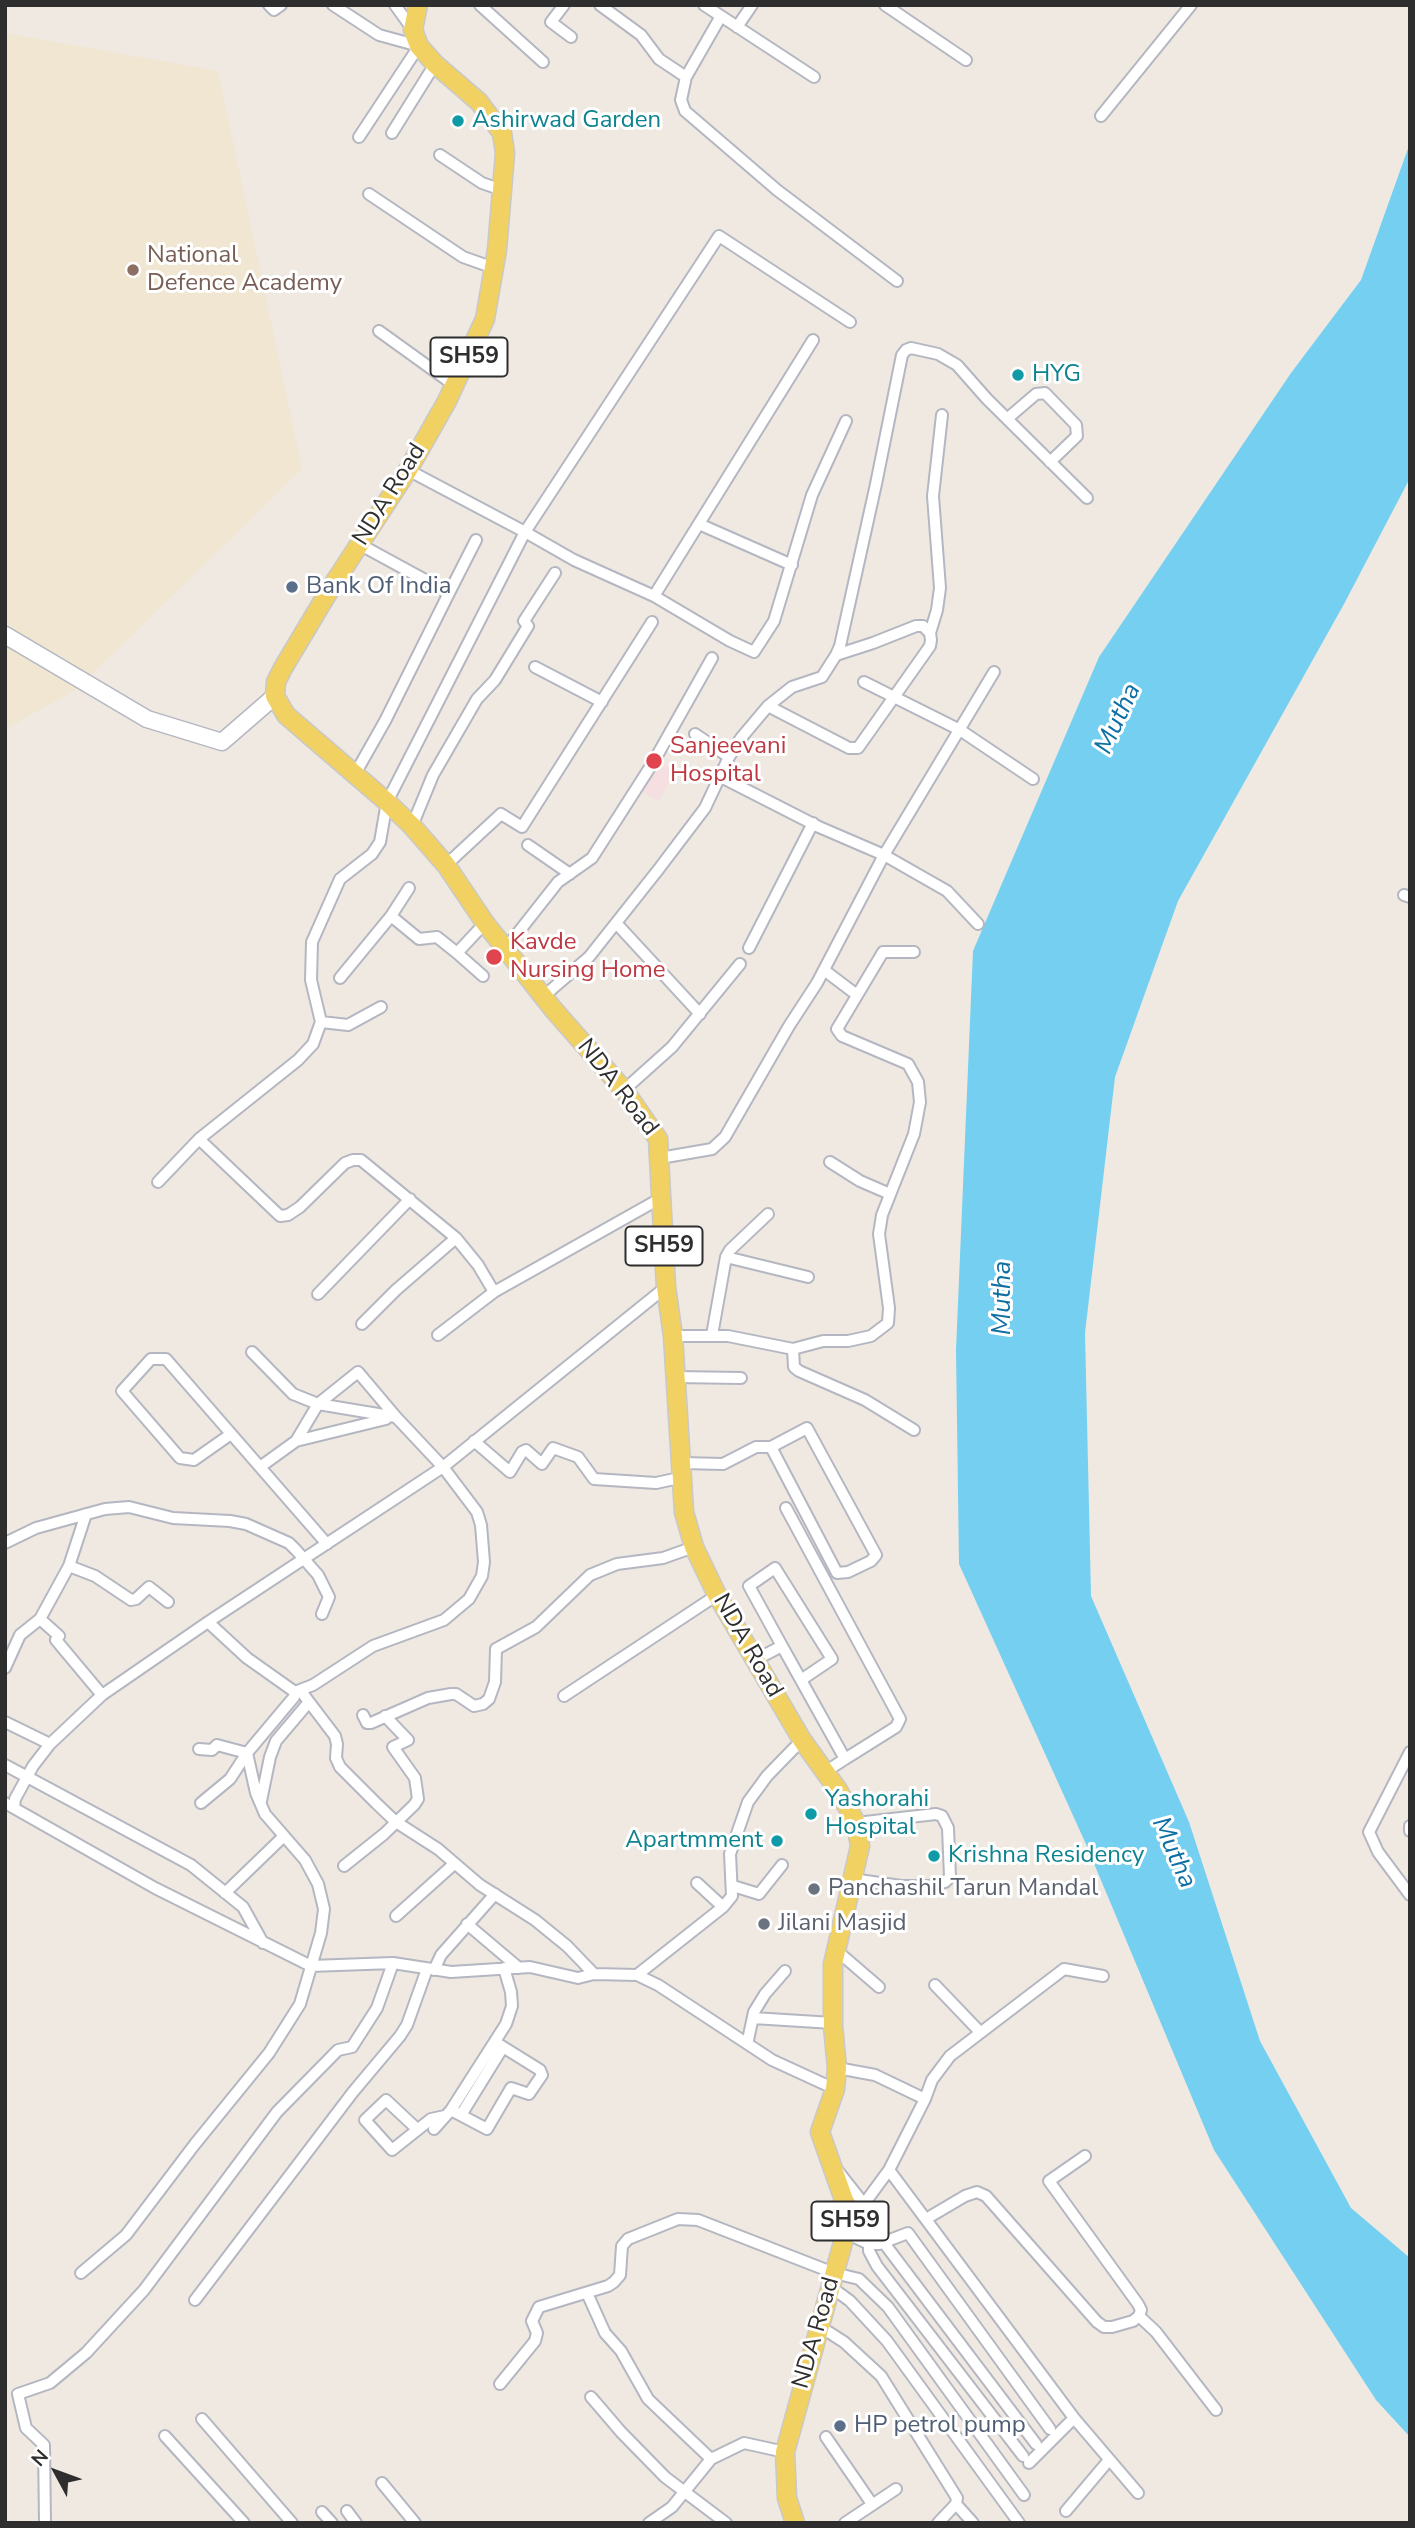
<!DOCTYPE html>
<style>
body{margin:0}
#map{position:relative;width:1415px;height:2528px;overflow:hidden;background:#efe9e1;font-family:"Nunito Sans",sans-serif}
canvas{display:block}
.frame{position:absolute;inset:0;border:7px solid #2e2e2e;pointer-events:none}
.north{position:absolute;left:21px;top:2437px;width:70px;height:70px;-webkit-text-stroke:5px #fff;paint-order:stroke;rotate:311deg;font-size:19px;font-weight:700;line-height:28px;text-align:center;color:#2e2e2e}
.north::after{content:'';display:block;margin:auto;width:24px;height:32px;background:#2e2e2e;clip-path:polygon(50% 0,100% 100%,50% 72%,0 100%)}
</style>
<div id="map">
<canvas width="1415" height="2528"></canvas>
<div class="frame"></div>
<div class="north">N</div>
</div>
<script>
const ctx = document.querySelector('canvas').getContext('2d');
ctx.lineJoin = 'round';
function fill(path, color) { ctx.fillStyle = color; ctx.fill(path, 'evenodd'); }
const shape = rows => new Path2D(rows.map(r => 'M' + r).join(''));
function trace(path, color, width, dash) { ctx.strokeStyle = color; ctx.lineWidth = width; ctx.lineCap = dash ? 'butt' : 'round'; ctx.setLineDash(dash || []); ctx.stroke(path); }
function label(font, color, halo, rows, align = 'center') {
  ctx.font = font + ' "Nunito Sans",sans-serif'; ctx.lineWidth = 6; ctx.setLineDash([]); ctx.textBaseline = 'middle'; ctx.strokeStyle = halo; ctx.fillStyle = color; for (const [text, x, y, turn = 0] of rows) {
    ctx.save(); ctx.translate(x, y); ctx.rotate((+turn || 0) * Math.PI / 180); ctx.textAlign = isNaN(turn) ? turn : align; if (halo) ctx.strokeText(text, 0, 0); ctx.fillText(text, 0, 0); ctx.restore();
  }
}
const education = shape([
 [5,33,218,71,302,469,76,690,5,729]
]);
const medical = shape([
 [657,761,676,772,658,801,639,790]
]);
const water = shape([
 [1410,143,1410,478,1344,604,1178,901,1115,1077,1085,1333,1091,1596,1189,1822,1260,2041,1351,2208,1410,2258,1410,2437,1376,2400,1214,2150,1085,1842,959,1564,956,1350,973,951,1099,657,1291,373,1361,280]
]);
const street = shape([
 [269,5,274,10,281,5],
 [333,5,379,35,419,46,359,137],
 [395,5,413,30],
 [480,5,543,62],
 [564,5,551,22,571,37],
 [600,5,641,35,659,59,686,77],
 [704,5,814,77],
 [885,5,966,60],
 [721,16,686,77,681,100,685,111,777,190,897,281],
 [737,27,752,5],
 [1101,116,1191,5],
 [392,133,435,64],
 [440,155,482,183,502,190],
 [369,194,463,257,494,268],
 [379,331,454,385],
 [1008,418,1036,394,1045,393,1076,425,1077,436,1050,462],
 [408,470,525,532,719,236,850,322],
 [699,524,792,565],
 [449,593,476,540],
 [654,596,813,340],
 [930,633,937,610,940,588,933,496,942,415],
 [535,667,602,702],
 [864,682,960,730,1033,779],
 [768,706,849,748,858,748,930,646,931,640,930,633,923,626,916,626,873,643,836,655],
 [695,734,729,757],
 [355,774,385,721,449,593,359,544],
 [721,777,819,827,884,855,947,891,978,924],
 [412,826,433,775,477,699,495,680,528,626,524,621,555,573],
 [528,845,570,874],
 [446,865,501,814,522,827,652,622],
 [1404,895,1410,897],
 [391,916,409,888],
 [616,923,700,1014],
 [506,948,558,882,592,858,654,761,712,658],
 [749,948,813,823],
 [824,970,857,995],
 [483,976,457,953,485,923],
 [340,978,391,916,419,939,437,937,457,953],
 [544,996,589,957,658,870,705,808,729,757,741,738,768,706,792,687,822,677,836,655,840,646,876,484,902,355,906,350,911,348,938,354,957,365,987,399,1087,498],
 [321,1022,348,1025,381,1007],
 [624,1090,672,1047,740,964],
 [660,1158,712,1149,725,1137,789,1026,817,983,884,855,994,672],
 [830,1162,860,1181,890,1194],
 [158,1182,199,1139],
 [661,1198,494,1292,478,1265,456,1238,361,1160,353,1160,345,1163,300,1207,288,1215,280,1216,199,1139,298,1060,313,1044,321,1022,311,980,312,942,340,879,372,854,380,842,387,802,525,532,574,560,654,596,730,641,754,652,774,621,812,495,846,421],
 [726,1257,808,1277],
 [318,1294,410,1199],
 [362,1324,396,1290,456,1238],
 [438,1335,494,1292],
 [712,1335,726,1257,730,1250,768,1214],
 [673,1336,728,1336,793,1349,823,1341,848,1341,871,1336,888,1323,889,1308,879,1234,882,1215,914,1134,920,1102,918,1082,908,1064,842,1036,837,1029,883,952,914,952],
 [793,1349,794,1367,799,1371,865,1400,914,1430],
 [252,1352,293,1394,318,1404,396,1417],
 [675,1377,741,1378],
 [231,1434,194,1460,180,1458,122,1391,151,1359,166,1359,327,1544],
 [474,1441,510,1472,522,1452,526,1450,542,1464,553,1448,578,1457,594,1479,656,1483,684,1477],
 [682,1463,723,1464,756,1447,771,1447,837,1573,848,1572,871,1561,876,1555,807,1428,771,1447],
 [260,1467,296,1441,386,1419],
 [786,1508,900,1719,896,1727,845,1759],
 [5,1543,36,1528,105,1509,129,1507,173,1518,230,1521,246,1524,289,1543,296,1550,318,1575,329,1597,322,1614],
 [69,1566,95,1576,131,1600,136,1599,149,1587,168,1602],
 [40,1619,59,1636,56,1640,102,1695],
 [782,1646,749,1586,775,1568,832,1659,801,1680],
 [755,1660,782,1646,845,1759,825,1772],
 [5,1668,20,1635,40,1619,69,1566,86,1514],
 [300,1690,335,1736,337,1744,336,1758,340,1767,376,1803,396,1822,438,1849,480,1885,535,1920,567,1946,594,1974],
 [295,1692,313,1685,373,1646,444,1620,469,1599,482,1576,484,1562,481,1525,477,1512,443,1467,396,1417,358,1372,318,1404,296,1441],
 [564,1696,717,1595],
 [363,1715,367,1723,371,1723,428,1698,451,1694,456,1694,474,1706,483,1704,489,1699,495,1682,496,1649,536,1627,590,1575,617,1564,663,1558,694,1547],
 [5,1722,50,1744],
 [1410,1752,1369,1832,1378,1852,1410,1895],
 [5,1765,191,1865,243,1907,263,1943],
 [261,1801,270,1757,276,1741,309,1702],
 [5,1803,155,1888,311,1966,393,1963,451,1972,530,1967,578,1978,594,1974,637,1975,723,1907,732,1896,730,1854,748,1802,767,1776,802,1740],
 [201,1803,230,1779,247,1753,294,1697,295,1692,247,1658,208,1622],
 [14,1807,15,1799,33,1766,50,1744,102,1695,208,1622,443,1467,666,1287],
 [1410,1826,1410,1831],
 [344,1866,384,1834,414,1805,418,1799,415,1778,393,1747,408,1740,385,1716],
 [852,1879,901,1886,929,1886,945,1882,950,1877,948,1828,942,1816,936,1814,856,1823],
 [697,1883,723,1907],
 [733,1886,759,1894,782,1865],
 [225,1893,284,1836],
 [396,1916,454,1864],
 [467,1924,519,1968],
 [836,1950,879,1987],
 [434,1970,441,1955,495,1894],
 [637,1975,658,1985,772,2060,835,2089],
 [1103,1976,1064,1969,950,2056,932,2080,925,2099,889,2170,1074,2418,1138,2493],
 [935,1985,980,2032],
 [753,2018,833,2023],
 [748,2040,754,2012,765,1994,785,1971],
 [837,2068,875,2075,925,2099],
 [451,2110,487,2129,511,2088,529,2094,542,2075,540,2070,495,2042],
 [461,2115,503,2047],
 [417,2129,386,2100,365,2120,392,2150,431,2119,445,2116],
 [434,2129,451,2110,506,2024,512,2006,511,1992,504,1968],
 [838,2171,864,2204,889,2170],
 [926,2219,965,2196,977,2192,986,2196,1097,2322,1104,2327,1112,2327,1133,2321,1139,2316,1141,2310,1138,2304,1049,2181,1085,2156],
 [846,2233,869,2244,879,2244,908,2233,1050,2429],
 [884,2243,1036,2444],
 [869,2244,869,2251,877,2266,1023,2456],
 [81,2273,126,2235,195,2144,269,2053,300,2004,321,1933,324,1909,318,1884,305,1860,265,1814,256,1793,247,1753,217,1745,212,1750,199,1749],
 [831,2287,850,2301,887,2341,1019,2523],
 [587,2293,605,2333,621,2351,648,2399,711,2459,672,2507,649,2523],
 [195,2300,353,2092,400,2036,407,2025,427,1969],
 [1139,2316,1156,2332,1216,2410],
 [819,2326,844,2342,881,2376,957,2498,956,2504,938,2523],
 [500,2384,535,2341,537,2333,532,2321,539,2307,608,2286,614,2282,620,2275,622,2246,628,2239,678,2219,698,2220,834,2273,859,2279,888,2307,1024,2495],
 [591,2397,621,2432,665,2477,726,2523],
 [202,2419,292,2523],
 [165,2436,244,2523],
 [826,2437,872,2504],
 [711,2459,744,2443,785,2452],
 [1029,2463,1074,2418],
 [382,2483,415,2523],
 [956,2504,973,2523],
 [347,2511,356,2523],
 [1066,2511,1109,2460],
 [322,2512,332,2523],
 [45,2523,44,2445,26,2428,18,2394,50,2383,86,2353,144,2290,277,2112,338,2050,352,2047,377,2008,393,1963],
 [845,2523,896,2489]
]);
const secondary = shape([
 [5,635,147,719,222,742,275,696]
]);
const primary = shape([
 [418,5,413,30,419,46,435,64,479,102,502,133,505,153,502,190,497,250,485,319,447,401,408,470,332,586,283,668,276,682,275,696,286,715,387,802,412,826,446,865,485,923,553,1009,624,1090,658,1139,666,1287,673,1336,684,1512,694,1547,717,1595,802,1740,838,1790,856,1823,860,1846,833,1964,833,2026,837,2068,835,2089,820,2132,850,2217,785,2452,787,2498,795,2523]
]);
const markers = [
 [458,121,7,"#0f9aa8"],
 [133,270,7,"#8d6e63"],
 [1018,375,7,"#0f9aa8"],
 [292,587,7,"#5c6f8a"],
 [654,761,9,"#e0444e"],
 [494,957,9,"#e0444e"],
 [811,1814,7,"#0f9aa8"],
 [777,1841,7,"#0f9aa8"],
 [934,1856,7,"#0f9aa8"],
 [814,1889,7,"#6b7280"],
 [764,1924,7,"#6b7280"],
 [840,2426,7,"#5c6f8a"]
];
const shields = [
 [469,357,77],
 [664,1246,77],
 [850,2221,77]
];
const shieldNames = [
 ["SH59",469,357],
 ["SH59",664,1246],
 ["SH59",850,2221]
];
const cultureNames = [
 ["Ashirwad Garden",472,121],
 ["HYG",1032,375],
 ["Yashorahi",825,1800],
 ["Hospital",825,1828],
 ["Apartmment",763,1841,"right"],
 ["Krishna Residency",948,1856]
];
const educationNames = [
 ["National",147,256],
 ["Defence Academy",147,284]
];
const streetNames = [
 ["NDA Road",390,495,-58],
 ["NDA Road",617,1088,52],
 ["NDA Road",747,1646,60],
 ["NDA Road",817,2333,-74]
];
const serviceNames = [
 ["Bank Of India",306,587],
 ["HP petrol pump",854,2426]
];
const healthNames = [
 ["Sanjeevani",670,747],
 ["Hospital",670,775],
 ["Kavde",510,943],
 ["Nursing Home",510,971]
];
const worshipNames = [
 ["Panchashil Tarun Mandal",828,1889],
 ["Jilani Masjid",778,1924]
];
const waterNames = [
 ["Mutha",1119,719,-65],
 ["Mutha",1004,1298,-90],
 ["Mutha",1173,1853,66]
];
fill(education, '#f0e6d1');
fill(medical, '#f5dfe0');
fill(water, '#75cff0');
trace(street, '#b4b7c1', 14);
trace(secondary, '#b4b7c1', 19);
trace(primary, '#c9c9c9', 21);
trace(street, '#fff', 10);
trace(secondary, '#fff', 16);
trace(primary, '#f2d163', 18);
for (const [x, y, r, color] of markers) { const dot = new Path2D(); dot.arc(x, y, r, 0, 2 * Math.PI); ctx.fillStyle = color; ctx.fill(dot); trace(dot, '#fff', 2.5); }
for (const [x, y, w] of shields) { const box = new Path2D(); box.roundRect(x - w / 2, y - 19.5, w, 39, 5); ctx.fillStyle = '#fff'; ctx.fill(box); trace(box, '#2e2e2e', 2); }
label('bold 23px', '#2e2e2e', null, shieldNames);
label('24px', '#0d838f', '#fff', cultureNames, 'left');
label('24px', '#785e54', '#fff', educationNames, 'left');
label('24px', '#2e2e2e', '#fff', streetNames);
label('24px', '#4e5e75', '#fff', serviceNames, 'left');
label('24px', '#be3a42', '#fff', healthNames, 'left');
label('24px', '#5b616d', '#fff', worshipNames, 'left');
label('italic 26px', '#0d6fa3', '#fff', waterNames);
</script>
